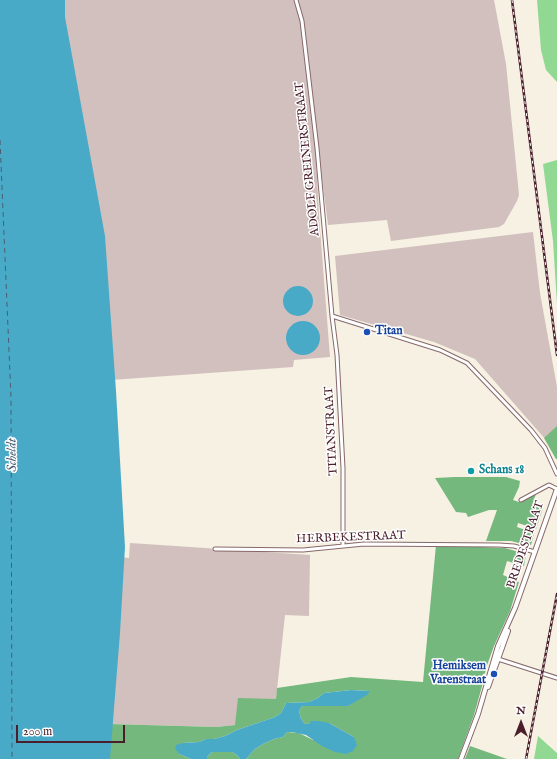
<!DOCTYPE html>
<style>
body{margin:0}
#map{position:relative;width:557px;height:759px;overflow:hidden;background:#f6f1e2;font-family:"IM FELL English",serif}
canvas{display:block}
.north{position:absolute;left:501px;top:703px;width:40px;height:40px;-webkit-text-stroke:3px #fff;paint-order:stroke;rotate:0deg;font-size:11px;font-weight:700;line-height:16px;text-align:center;color:#4a1f2b}
.north::after{content:'';display:block;margin:auto;width:14px;height:18px;background:#4a1f2b;clip-path:polygon(50% 0,100% 100%,50% 72%,0 100%)}
.scale{position:absolute;left:16px;top:725px;width:109px;height:18px;box-sizing:border-box;border:2px solid #4a1f2b;border-top:0;padding-left:5px;font-size:12px;line-height:14px;white-space:nowrap;color:#4a1f2b;-webkit-text-stroke:3px #fff;paint-order:stroke}
</style>
<div id="map">
<canvas width="557" height="759"></canvas>
<div class="north">N</div>
<div class="scale">200 m</div>
</div>
<script>
const ctx = document.querySelector('canvas').getContext('2d');
ctx.lineJoin = 'round';
function fill(path, color) { ctx.fillStyle = color; ctx.fill(path, 'evenodd'); }
const shape = rows => new Path2D(rows.map(r => 'M' + r).join(''));
function trace(path, color, width, dash) { ctx.strokeStyle = color; ctx.lineWidth = width; ctx.lineCap = dash ? 'butt' : 'round'; ctx.setLineDash(dash || []); ctx.stroke(path); }
function label(font, color, halo, rows, align = 'center') {
  ctx.font = font + ' "IM FELL English",serif'; ctx.lineWidth = 3; ctx.setLineDash([]); ctx.textBaseline = 'middle'; ctx.strokeStyle = halo; ctx.fillStyle = color; for (const [text, x, y, turn = 0] of rows) {
    ctx.save(); ctx.translate(x, y); ctx.rotate((+turn || 0) * Math.PI / 180); ctx.textAlign = isNaN(turn) ? turn : align; if (halo) ctx.strokeText(text, 0, 0); ctx.fillText(text, 0, 0); ctx.restore();
  }
}
const industrial = shape([
 [62,0,494,0,506,64,519,195,517,201,504,224,499,227,391,241,387,220,328,225,314,118,319,216,330,357,294,360,293,367,111,380],
 [533,232,540,293,557,387,557,436,546,440,475,359,434,342,340,315,335,256],
 [130,543,310,555,309,616,285,615,276,699,235,725,216,727,110,724,107,556,129,558]
]);
const green = shape([
 [537,0,557,0,557,82,546,70,541,50],
 [557,160,557,304,553,241,543,164],
 [538,736,557,753,557,759,534,759]
]);
const forest = shape([
 [557,426,557,459,556,459,544,438],
 [455,477,506,477,520,481,519,487,513,500,519,502,536,494,532,505,543,508,536,529,518,523,517,527,534,533,531,545,527,545,511,541,486,541,497,510,489,510,468,517,466,513,456,512,435,478],
 [436,545,505,548,526,554,524,566,507,561,503,575,519,582,510,611,494,646,486,668,485,674,484,673,482,679,484,679,474,715,458,759,246,759,255,749,263,744,274,739,283,737,287,732,299,733,313,740,354,737,329,723,305,724,301,719,299,711,302,706,348,706,369,691,351,690,324,693,318,698,309,702,286,703,281,713,275,717,237,730,225,736,214,739,206,739,199,742,183,743,179,754,191,759,108,759,110,724,216,727,235,725,238,698,276,699,277,688,351,677,423,682],
 [470,746,507,759,465,759],
 [212,752,232,752,237,755,240,759,207,759,207,757]
]);
const water = shape([
 [0,0,65,0,65,17,105,236,116,391,125,547,120,633,110,759,0,759],
 '283 301a15 15 0 1 1 30 0a15 15 0 1 1-30 0Z',
 '286 338a17 17 0 1 1 34 0a17 17 0 1 1-34 0Z',
 [351,690,370,691,367,695,348,706,302,706,299,711,301,719,305,724,309,724,311,721,318,721,329,723,354,737,357,745,353,751,346,754,335,752,322,746,306,735,292,732,287,732,283,737,274,739,263,744,255,749,246,759,240,759,237,755,232,752,212,752,207,757,207,759,191,759,179,754,175,748,176,745,183,743,199,742,206,739,214,739,225,736,237,730,275,717,281,713,286,703,309,702,318,698,324,693]
]);
const ferry = shape([
 [0,140,11,398,12,759]
]);
const minor = shape([
 [296,0,302,21,317,148,332,316,337,355,343,468,343,546],
 [332,316,440,350,467,363,531,430,545,448,557,474],
 [521,500,547,486,549,485,557,489],
 [215,549,303,550,364,544,499,545,514,546,535,552],
 [498,659,557,678]
]);
const secondary = shape([
 [488,687,508,631],
 [461,759,478,714,498,646,515,608,557,489]
]);
const rail = shape([
 [512,0,557,355],
 [526,759,557,594]
]);
const markers = [
 [367,332,4,"#1a4fb4"],
 [471,471,4,"#0f9aa8"],
 [494,674,4,"#1a4fb4"]
];
const streetNames = [
 ["ADOLF GREINERSTRAAT",308,159,-96],
 ["TITANSTRAAT",332,431,-93],
 ["HERBEKESTRAAT",351,538,-2],
 ["BREDESTRAAT",526,545,-71]
];
const transitNames = [
 ["Titan",375,332],
 ["Hemiksem",486,667,"right"],
 ["Varenstraat",486,681,"right"]
];
const cultureNames = [
 ["Schans 18",479,471]
];
const waterNames = [
 ["Scheldt",13,455,-91]
];
fill(industrial, '#d1c0bd');
fill(green, '#91d893');
fill(forest, '#74b87d');
fill(water, '#49aac8');
trace(ferry, '#4a5e72', 1, [5, 4]);
trace(minor, '#86686b', 5);
trace(secondary, '#86686b', 6);
trace(minor, '#fff', 3);
trace(secondary, '#fff', 4);
trace(rail, '#4a1f2b', 2.5);
trace(rail, '#fff', 1, [3]);
for (const [x, y, r, color] of markers) { const dot = new Path2D(); dot.arc(x, y, r, 0, 2 * Math.PI); ctx.fillStyle = color; ctx.fill(dot); trace(dot, '#fff', 1.5); }
label('12px', '#4a1f2b', '#fff', streetNames);
label('bold 12px', '#164399', '#fff', transitNames, 'left');
label('bold 12px', '#0d838f', '#fff', cultureNames, 'left');
label('italic 13px', '#4a5e72', '#fff', waterNames);
</script>
